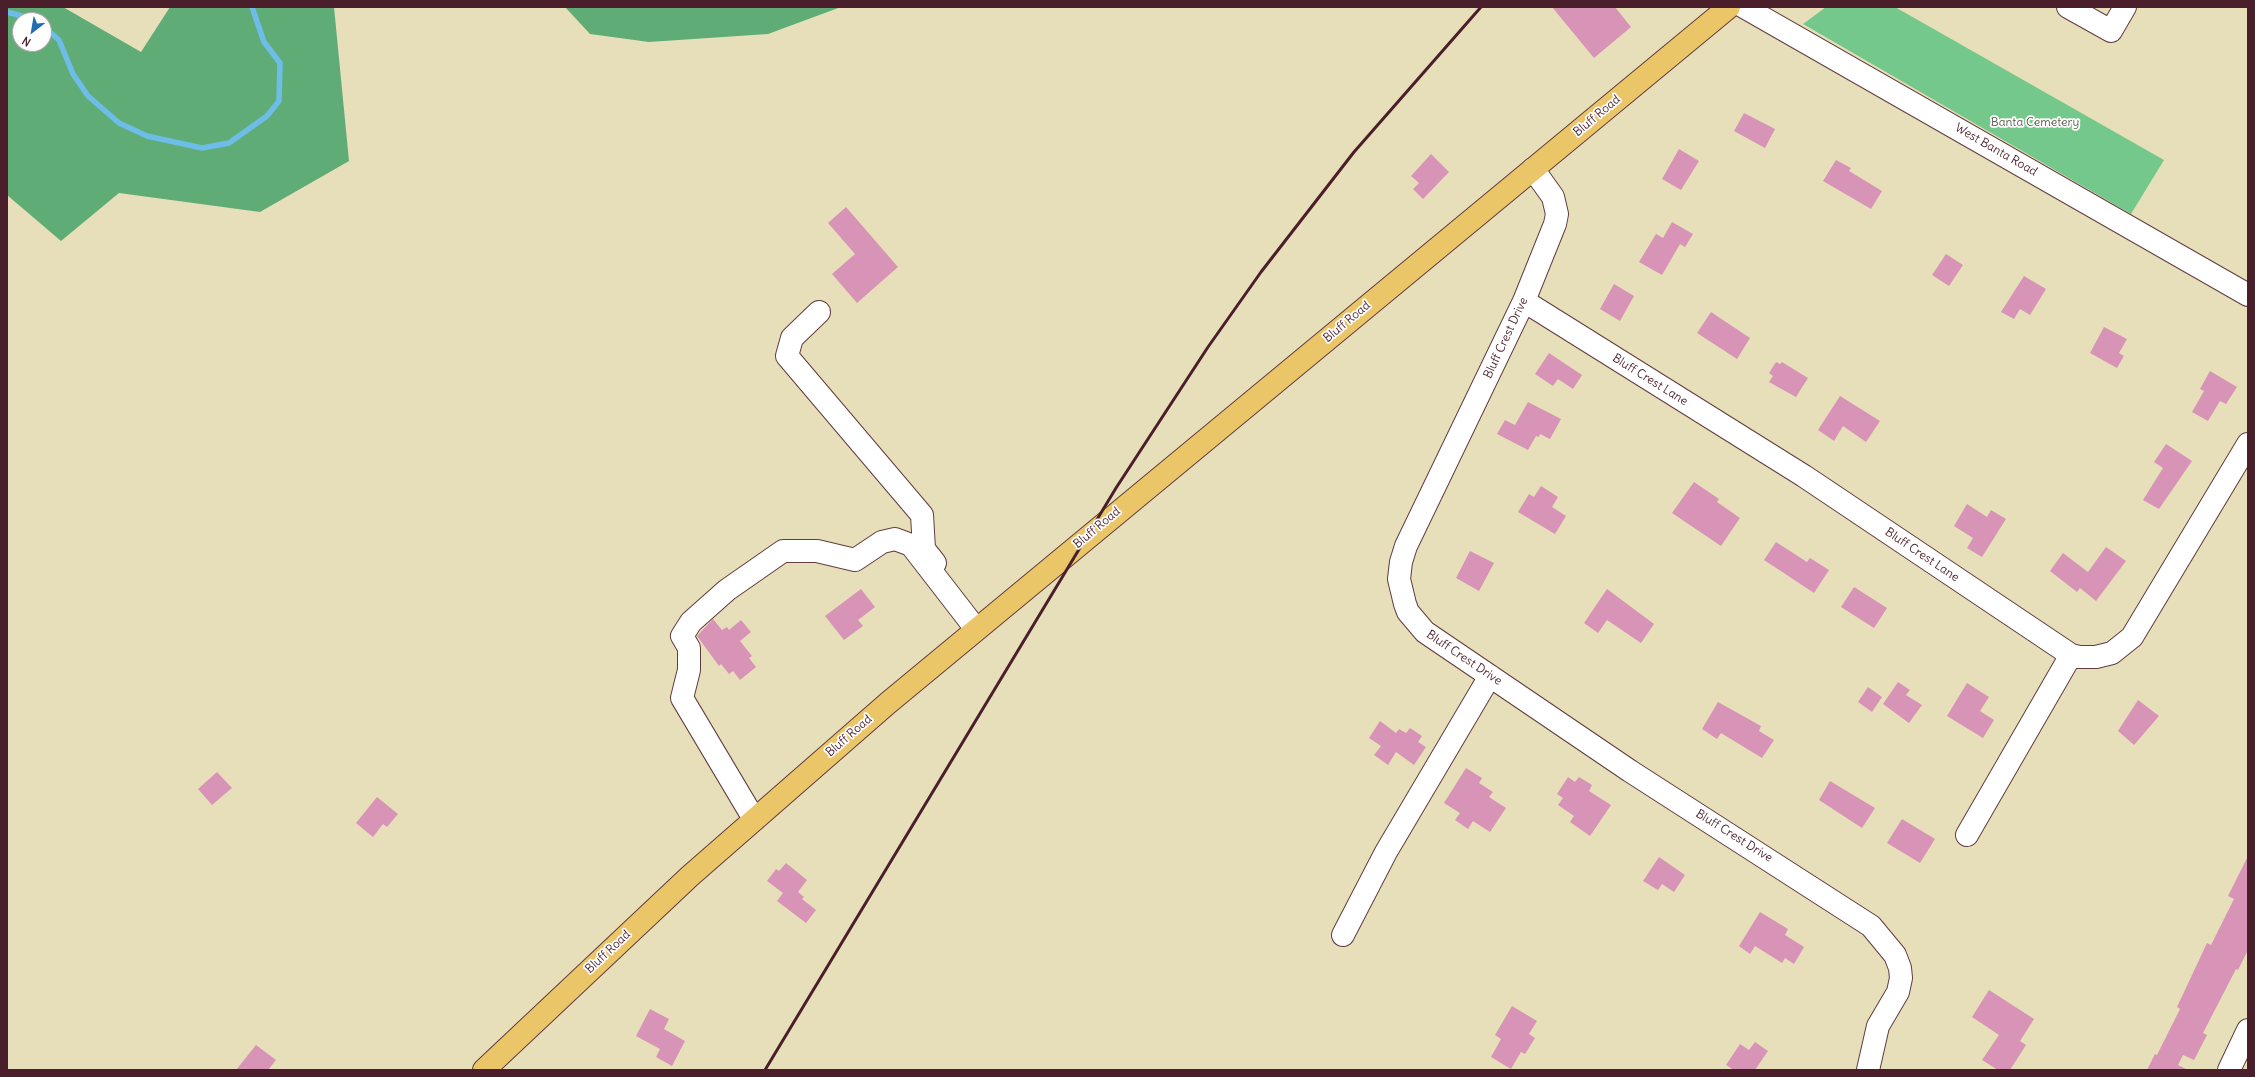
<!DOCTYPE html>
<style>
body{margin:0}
#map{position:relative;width:2255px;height:1077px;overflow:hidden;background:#e7dfb9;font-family:Delius,sans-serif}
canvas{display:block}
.frame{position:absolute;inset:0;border:8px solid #4a1f2b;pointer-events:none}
.north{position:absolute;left:12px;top:12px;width:40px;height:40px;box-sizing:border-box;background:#fff;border:1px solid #b7a5aa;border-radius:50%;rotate:211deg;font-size:11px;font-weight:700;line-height:16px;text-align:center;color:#4a1f2b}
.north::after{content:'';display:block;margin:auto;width:14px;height:18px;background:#1f6fb2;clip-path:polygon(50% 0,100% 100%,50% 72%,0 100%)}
</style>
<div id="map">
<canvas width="2255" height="1077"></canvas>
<div class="frame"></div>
<div class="north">N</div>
</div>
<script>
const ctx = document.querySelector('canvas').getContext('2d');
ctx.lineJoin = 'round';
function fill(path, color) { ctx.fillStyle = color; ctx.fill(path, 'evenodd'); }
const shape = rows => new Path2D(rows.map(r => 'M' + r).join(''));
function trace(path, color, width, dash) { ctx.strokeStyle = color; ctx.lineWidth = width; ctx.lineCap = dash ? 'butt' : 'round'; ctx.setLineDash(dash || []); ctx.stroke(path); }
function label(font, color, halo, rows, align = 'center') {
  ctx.font = font + ' Delius,sans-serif'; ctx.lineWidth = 3.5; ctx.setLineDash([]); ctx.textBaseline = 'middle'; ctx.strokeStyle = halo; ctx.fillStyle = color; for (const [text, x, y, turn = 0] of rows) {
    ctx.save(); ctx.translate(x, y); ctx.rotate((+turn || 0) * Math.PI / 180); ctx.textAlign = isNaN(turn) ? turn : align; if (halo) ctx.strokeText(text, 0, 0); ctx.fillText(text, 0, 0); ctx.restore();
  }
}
const green = shape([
 [1826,7,1895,7,2164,160,2131,214,1803,24]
]);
const forest = shape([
 [7,7,63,7,141,52,170,7,334,7,349,161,260,212,119,193,61,241,7,195],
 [20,20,44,20,44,44,20,44],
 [565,7,841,7,768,34,649,42,590,34]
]);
const stream = shape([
 [7,12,37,20],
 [44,27,59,40,73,74,88,96,119,123,147,136,202,148,229,143,267,116,279,101,280,63,264,42,252,7]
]);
const building = shape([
 [1552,7,1615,7,1631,27,1594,58],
 [1744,113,1775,129,1765,148,1734,131],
 [1679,149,1699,161,1681,190,1662,179],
 [1431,154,1449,172,1423,199,1413,189,1419,183,1411,176],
 [1836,160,1851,168,1849,171,1882,191,1871,209,1823,181],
 [846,207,898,267,857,303,832,274,855,254,828,223],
 [1672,222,1693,234,1685,247,1680,244,1662,275,1639,262,1656,234,1663,238],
 [1946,254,1963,265,1949,286,1932,275],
 [2024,276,2046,289,2030,315,2020,309,2014,319,2001,312],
 [1614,284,1634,296,1620,321,1600,309],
 [1711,312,1750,338,1737,359,1697,333],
 [2104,327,2127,339,2119,353,2124,356,2117,368,2090,353],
 [1549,353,1582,375,1573,389,1558,379,1553,386,1535,374],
 [1776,362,1780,364,1782,362,1808,378,1796,397,1769,382,1773,376,1769,373],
 [2210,371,2237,387,2226,404,2220,401,2208,421,2192,412,2204,391,2200,389],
 [1840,396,1880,421,1866,442,1843,426,1834,441,1818,430],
 [1528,402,1561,419,1550,439,1540,434,1539,437,1536,436,1528,450,1497,434,1505,420,1515,425],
 [2166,444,2192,461,2159,509,2143,500,2163,468,2154,462],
 [1694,482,1719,499,1717,502,1740,518,1721,546,1672,513],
 [1541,486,1558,497,1552,507,1566,516,1555,534,1518,512,1529,494,1534,497],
 [1967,504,1987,517,1991,510,2006,519,1982,557,1967,548,1973,538,1954,526],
 [1776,542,1807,562,1810,558,1829,570,1814,593,1764,560],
 [2106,547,2126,561,2096,601,2080,588,2077,592,2050,571,2063,553,2088,572],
 [1470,551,1494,563,1479,591,1456,578],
 [1854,587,1887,608,1874,628,1841,607],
 [861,589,875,607,858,620,863,626,844,640,825,616],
 [1607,589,1654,624,1641,643,1607,620,1598,633,1584,623],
 [713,619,722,630,727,627,729,630,741,620,751,632,740,641,752,656,749,658,756,667,740,680,733,671,729,674,721,664,719,666,697,636],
 [1898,682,1910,690,1906,695,1922,705,1909,723,1883,704],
 [1967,683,1989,697,1980,711,1994,720,1983,738,1947,716],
 [1868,687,1882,697,1872,712,1858,702],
 [2138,700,2159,716,2134,745,2118,731],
 [1718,702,1761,726,1759,731,1774,740,1762,758,1721,733,1717,739,1702,729],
 [1380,721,1396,733,1399,729,1406,733,1410,728,1422,736,1418,742,1426,747,1414,765,1396,752,1388,765,1374,755,1381,746,1369,738],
 [1466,768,1482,778,1479,783,1493,792,1489,797,1506,808,1490,832,1473,821,1468,829,1455,820,1460,813,1444,803],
 [217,772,232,788,212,805,198,789],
 [1568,777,1575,782,1579,777,1592,785,1589,791,1611,805,1590,836,1570,822,1574,816,1558,805,1563,798,1557,794],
 [1830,781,1875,808,1862,828,1819,800],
 [377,797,398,814,387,827,383,824,373,837,356,823],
 [1902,819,1935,839,1920,863,1887,843],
 [2248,856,2248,950,2238,970,2236,969,2203,1033,2207,1035,2194,1060,2183,1055,2178,1065,2188,1070,2147,1070,2155,1054,2157,1055,2180,1009,2177,1007,2207,943,2211,945,2234,899,2228,896],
 [1659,857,1685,875,1674,892,1662,884,1658,890,1643,881],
 [786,863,807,880,798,892,804,897,802,899,816,910,806,923,777,901,783,893,767,881,776,869,779,871],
 [1760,912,1788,929,1785,935,1804,947,1794,964,1785,958,1782,963,1755,946,1750,954,1739,946],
 [1989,990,2034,1019,2020,1041,2026,1045,2010,1070,1998,1070,1982,1060,1999,1035,1972,1017],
 [1512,1006,1537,1021,1529,1034,1535,1038,1525,1054,1521,1052,1511,1069,1491,1057,1501,1039,1495,1035],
 [650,1009,669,1019,664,1029,685,1041,672,1066,656,1057,660,1049,636,1036],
 [1755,1042,1768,1051,1755,1070,1734,1070,1726,1065,1740,1044,1749,1050],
 [256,1045,276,1060,268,1070,236,1070]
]);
const minor = shape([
 [1744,7,2248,295],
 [2068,7,2111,31,2125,7],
 [1533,169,1553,197,1557,214,1555,224,1524,301,1406,546,1401,562,1399,579,1405,604,1408,612,1425,632,1630,771,1871,926,1895,955,1900,968,1901,978,1898,992,1878,1026,1868,1070],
 [1524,301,1804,476,2071,655,2079,657,2096,657,2112,653,2132,637,2248,444],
 [819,312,792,338,787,356,922,515,924,549,935,563],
 [754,819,682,698,689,670,689,648,682,636,691,622,727,590,783,551,817,551,855,560,882,542,895,539,911,545,976,629],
 [1967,835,2071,655],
 [1343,935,1386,852,1490,676],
 [2229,1070,2248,1030]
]);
const major = shape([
 [484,1070,690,876,888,703,1729,7]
]);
const rail = shape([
 [765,1070,1116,488,1208,347,1261,272,1354,152,1481,7]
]);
const streetNames = [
 ["Bluff Road",1597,116,-40],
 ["West Banta Road",1996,150,30],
 ["Bluff Road",1347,322,-40],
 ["Bluff Crest Drive",1506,338,-65],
 ["Bluff Crest Lane",1650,380,32],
 ["Bluff Road",1097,528,-40],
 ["Bluff Crest Lane",1922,555,34],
 ["Bluff Crest Drive",1464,658,34],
 ["Bluff Road",849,736,-41],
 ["Bluff Crest Drive",1734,836,32],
 ["Bluff Road",608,952,-43]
];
const parkNames = [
 ["Banta Cemetery",2035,123]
];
fill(green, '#75c88b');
fill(forest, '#60ac77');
trace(stream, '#6dbde8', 5.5);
fill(building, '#d794b7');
trace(minor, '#623c40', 24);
trace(major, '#623c40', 24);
trace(minor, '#fff', 22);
trace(major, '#ebc669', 22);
trace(rail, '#4a1f2b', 3);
label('12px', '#4a1f2b', '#fff', streetNames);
label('12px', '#595a4d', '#fff', parkNames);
</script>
